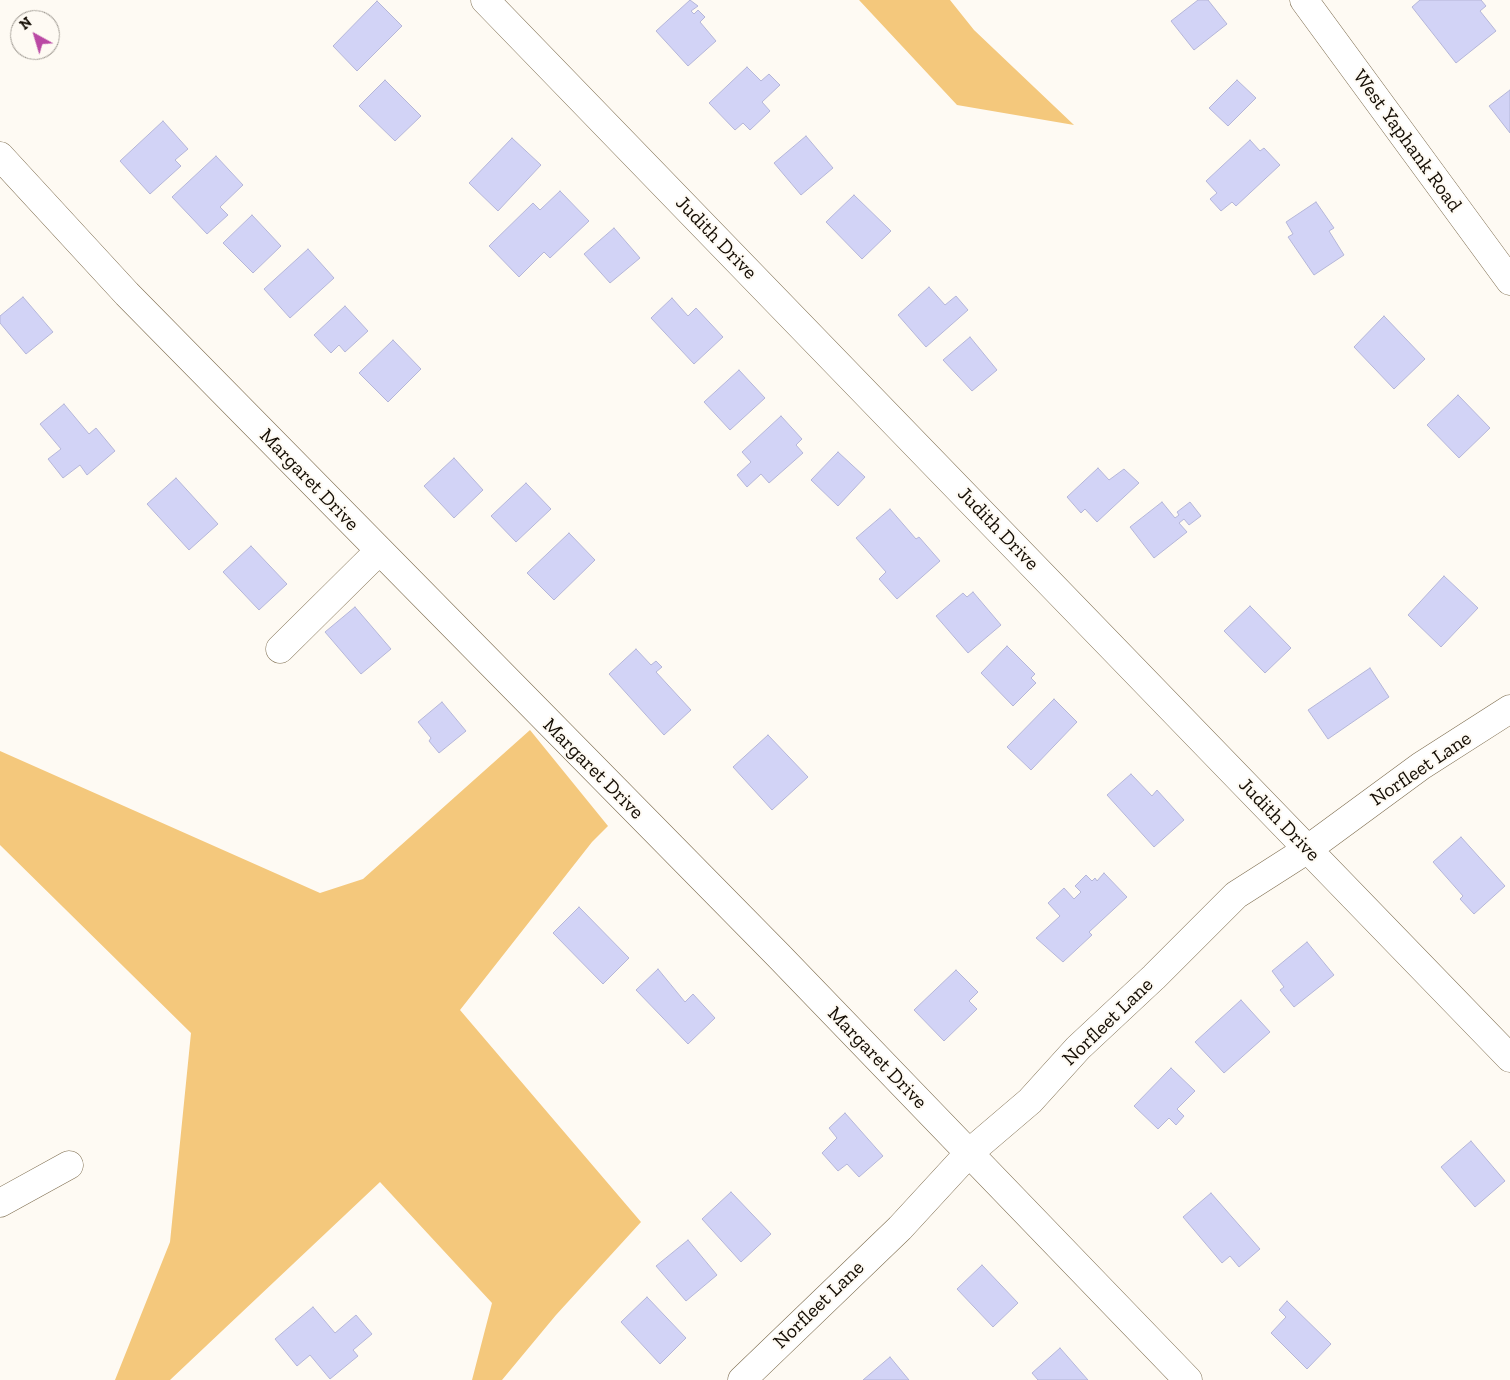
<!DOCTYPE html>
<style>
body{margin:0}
#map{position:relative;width:1510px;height:1380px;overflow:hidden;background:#fefaf3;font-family:"Zilla Slab",serif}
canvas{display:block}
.north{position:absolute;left:10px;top:10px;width:50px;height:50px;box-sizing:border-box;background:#fefaf3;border:1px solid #a09b93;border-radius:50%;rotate:321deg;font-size:14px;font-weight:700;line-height:20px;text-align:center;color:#130c03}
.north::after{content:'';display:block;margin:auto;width:18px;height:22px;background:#ba49a4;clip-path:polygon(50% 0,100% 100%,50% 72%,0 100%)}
</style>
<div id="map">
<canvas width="1510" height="1380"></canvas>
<div class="north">N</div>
</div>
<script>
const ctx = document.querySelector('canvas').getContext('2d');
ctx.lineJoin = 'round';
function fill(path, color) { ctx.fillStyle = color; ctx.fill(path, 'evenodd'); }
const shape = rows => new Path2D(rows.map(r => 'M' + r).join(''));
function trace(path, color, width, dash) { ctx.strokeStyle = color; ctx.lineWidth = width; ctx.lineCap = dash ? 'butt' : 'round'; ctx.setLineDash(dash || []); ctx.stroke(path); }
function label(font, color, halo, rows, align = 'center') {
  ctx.font = font + ' "Zilla Slab",serif'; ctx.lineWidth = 4; ctx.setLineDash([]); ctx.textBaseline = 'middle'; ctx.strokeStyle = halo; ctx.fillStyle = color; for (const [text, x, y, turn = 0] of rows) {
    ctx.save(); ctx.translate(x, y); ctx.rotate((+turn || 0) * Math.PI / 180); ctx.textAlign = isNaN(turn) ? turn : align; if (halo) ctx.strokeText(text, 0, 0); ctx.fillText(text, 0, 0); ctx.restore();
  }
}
const green = shape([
 [859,0,950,0,974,30,1074,125,957,105],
 [530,730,608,826,592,842,460,1010,641,1222,556,1315,502,1380,472,1380,492,1303,380,1182,170,1380,115,1380,170,1242,191,1033,0,845,0,751,320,893,363,879]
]);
const building = shape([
 [690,0,698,6,691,11,694,14,698,10,705,17,700,22,716,41,688,66,656,31,690,0],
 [1198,0,1208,0,1227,24,1194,50,1171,21,1198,0],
 [1420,0,1481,0,1486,6,1480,11,1496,31,1456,63,1412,7,1420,0],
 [377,1,402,26,357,71,333,46,377,1],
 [747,67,761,81,769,74,780,85,762,102,770,111,750,130,743,123,735,130,709,103,747,67],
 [385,80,421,116,395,141,359,106,385,80],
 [1237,80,1256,98,1228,126,1209,108,1237,80],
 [1510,90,1510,133,1489,106,1510,90],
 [163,121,188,149,175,160,181,166,150,194,120,161,163,121],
 [806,136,833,168,801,195,774,163,806,136],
 [512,138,541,165,498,211,469,183,512,138],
 [1250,140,1260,151,1264,148,1280,165,1236,206,1232,202,1221,211,1210,199,1217,193,1206,181,1250,140],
 [216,156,243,185,220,207,228,215,207,234,172,197,216,156],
 [560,191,589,221,550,258,544,252,519,277,489,246,533,203,540,210,560,191],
 [854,195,891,231,862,259,826,222,854,195],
 [1316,202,1334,228,1329,231,1344,255,1314,275,1288,237,1293,234,1286,222,1316,202],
 [252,215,281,246,253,273,223,243,252,215],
 [614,228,640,258,610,283,584,254,614,228],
 [308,249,334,278,290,318,264,289,308,249],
 [929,287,945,305,956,296,968,310,926,347,898,315,929,287],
 [23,297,53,332,26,354,0,323,0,316,23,297],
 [672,298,688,316,696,308,723,337,694,364,651,318,672,298],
 [345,306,368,331,345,352,339,345,331,353,314,335,345,306],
 [1384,316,1425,359,1394,389,1354,347,1384,316],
 [970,337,997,370,972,391,943,360,970,337],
 [393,340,421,369,388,402,359,373,393,340],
 [739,370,765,398,730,430,704,402,739,370],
 [1458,395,1490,428,1459,458,1427,425,1458,395],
 [64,404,89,434,96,428,115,451,87,475,80,465,63,478,48,459,61,449,40,424,64,404],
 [781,416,802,439,796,445,803,453,769,483,761,474,747,487,737,475,751,462,742,452,781,416],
 [838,452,865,477,838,506,811,480,838,452],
 [454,458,483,490,454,518,424,486,454,458],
 [1098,468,1109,480,1124,469,1139,483,1097,522,1085,509,1081,513,1067,497,1098,468],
 [176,478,218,524,189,550,147,504,176,478],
 [526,483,551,509,516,542,491,516,526,483],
 [1162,502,1175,518,1179,515,1177,512,1190,502,1201,516,1189,525,1184,519,1179,523,1187,532,1154,558,1130,527,1162,502],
 [890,509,916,539,919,537,940,561,897,599,879,579,886,572,856,538,890,509],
 [569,533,595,560,554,600,527,573,569,533],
 [251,546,287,584,259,610,223,572,251,546],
 [1444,576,1478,608,1441,647,1408,615,1444,576],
 [973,592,1001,625,968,653,936,616,963,593,967,597,973,592],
 [1250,606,1291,648,1265,673,1224,631,1250,606],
 [355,607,391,649,361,674,325,632,355,607],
 [1007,646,1035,674,1031,678,1036,683,1013,706,981,673,1007,646],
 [636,649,651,665,656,661,662,667,656,672,691,710,664,735,609,674,636,649],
 [1370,668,1389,697,1328,739,1308,710,1370,668],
 [1054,699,1077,722,1031,770,1007,747,1054,699],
 [442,702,466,731,439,753,429,741,431,738,418,722,442,702],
 [768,735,808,777,772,810,733,767,768,735],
 [1131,774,1152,796,1157,790,1184,820,1154,847,1107,795,1131,774],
 [1461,837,1505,886,1474,914,1460,899,1463,896,1433,862,1461,837],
 [1104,873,1127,897,1089,932,1092,935,1063,962,1036,938,1060,916,1048,903,1064,888,1074,899,1081,892,1075,886,1086,875,1092,881,1095,878,1097,881,1104,873],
 [579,907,629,958,603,984,553,933,579,907],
 [1307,942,1334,975,1294,1007,1280,990,1284,987,1272,971,1307,942],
 [658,969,685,1002,693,994,715,1018,688,1044,636,990,658,969],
 [956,970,978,992,969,1001,977,1009,944,1041,914,1010,956,970],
 [1241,1000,1270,1032,1224,1073,1195,1042,1241,1000],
 [1171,1068,1195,1091,1177,1109,1184,1116,1176,1125,1169,1118,1158,1129,1134,1106,1171,1068],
 [845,1113,883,1156,859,1177,847,1164,838,1171,822,1153,837,1138,829,1128,845,1113],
 [1471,1141,1505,1181,1475,1207,1441,1167,1471,1141],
 [731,1192,771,1234,741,1262,702,1219,731,1192],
 [1211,1193,1260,1249,1239,1267,1230,1256,1222,1263,1183,1217,1211,1193],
 [688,1240,717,1275,686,1301,656,1266,688,1240],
 [982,1265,1018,1303,993,1327,957,1289,982,1265],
 [647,1297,686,1338,660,1364,621,1322,647,1297],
 [1287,1301,1331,1344,1307,1369,1271,1333,1286,1317,1279,1310,1287,1301],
 [313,1307,335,1333,356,1315,372,1334,353,1350,358,1356,330,1379,310,1355,297,1366,275,1339,313,1307],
 [1060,1348,1088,1380,1038,1380,1032,1373,1060,1348],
 [890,1357,909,1380,863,1380,890,1357]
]);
const minor = shape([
 [485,0,1510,1058],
 [1304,0,1510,281],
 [0,156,127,294,778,955,1188,1380],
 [280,649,379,551],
 [0,1203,69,1165],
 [742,1380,900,1228,969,1153,1030,1101,1078,1048,1154,977,1236,895,1308,849,1421,766,1510,709]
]);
const streetNames = [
 ["West Yaphank Road",1407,141,54],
 ["Judith Drive",716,238,46],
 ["Margaret Drive",309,480,46],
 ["Judith Drive",998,529,46],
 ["Margaret Drive",593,769,45],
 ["Norfleet Lane",1421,769,-34],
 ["Judith Drive",1279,820,46],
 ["Norfleet Lane",1108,1022,-44],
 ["Margaret Drive",877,1058,46],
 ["Norfleet Lane",819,1305,-44]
];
fill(green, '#f4c87c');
fill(building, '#d2d3f6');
trace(building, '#b5b6d8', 1);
trace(minor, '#7d6c4e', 29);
trace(minor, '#fff', 28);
label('20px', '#130c03', '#fefaf3', streetNames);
</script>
